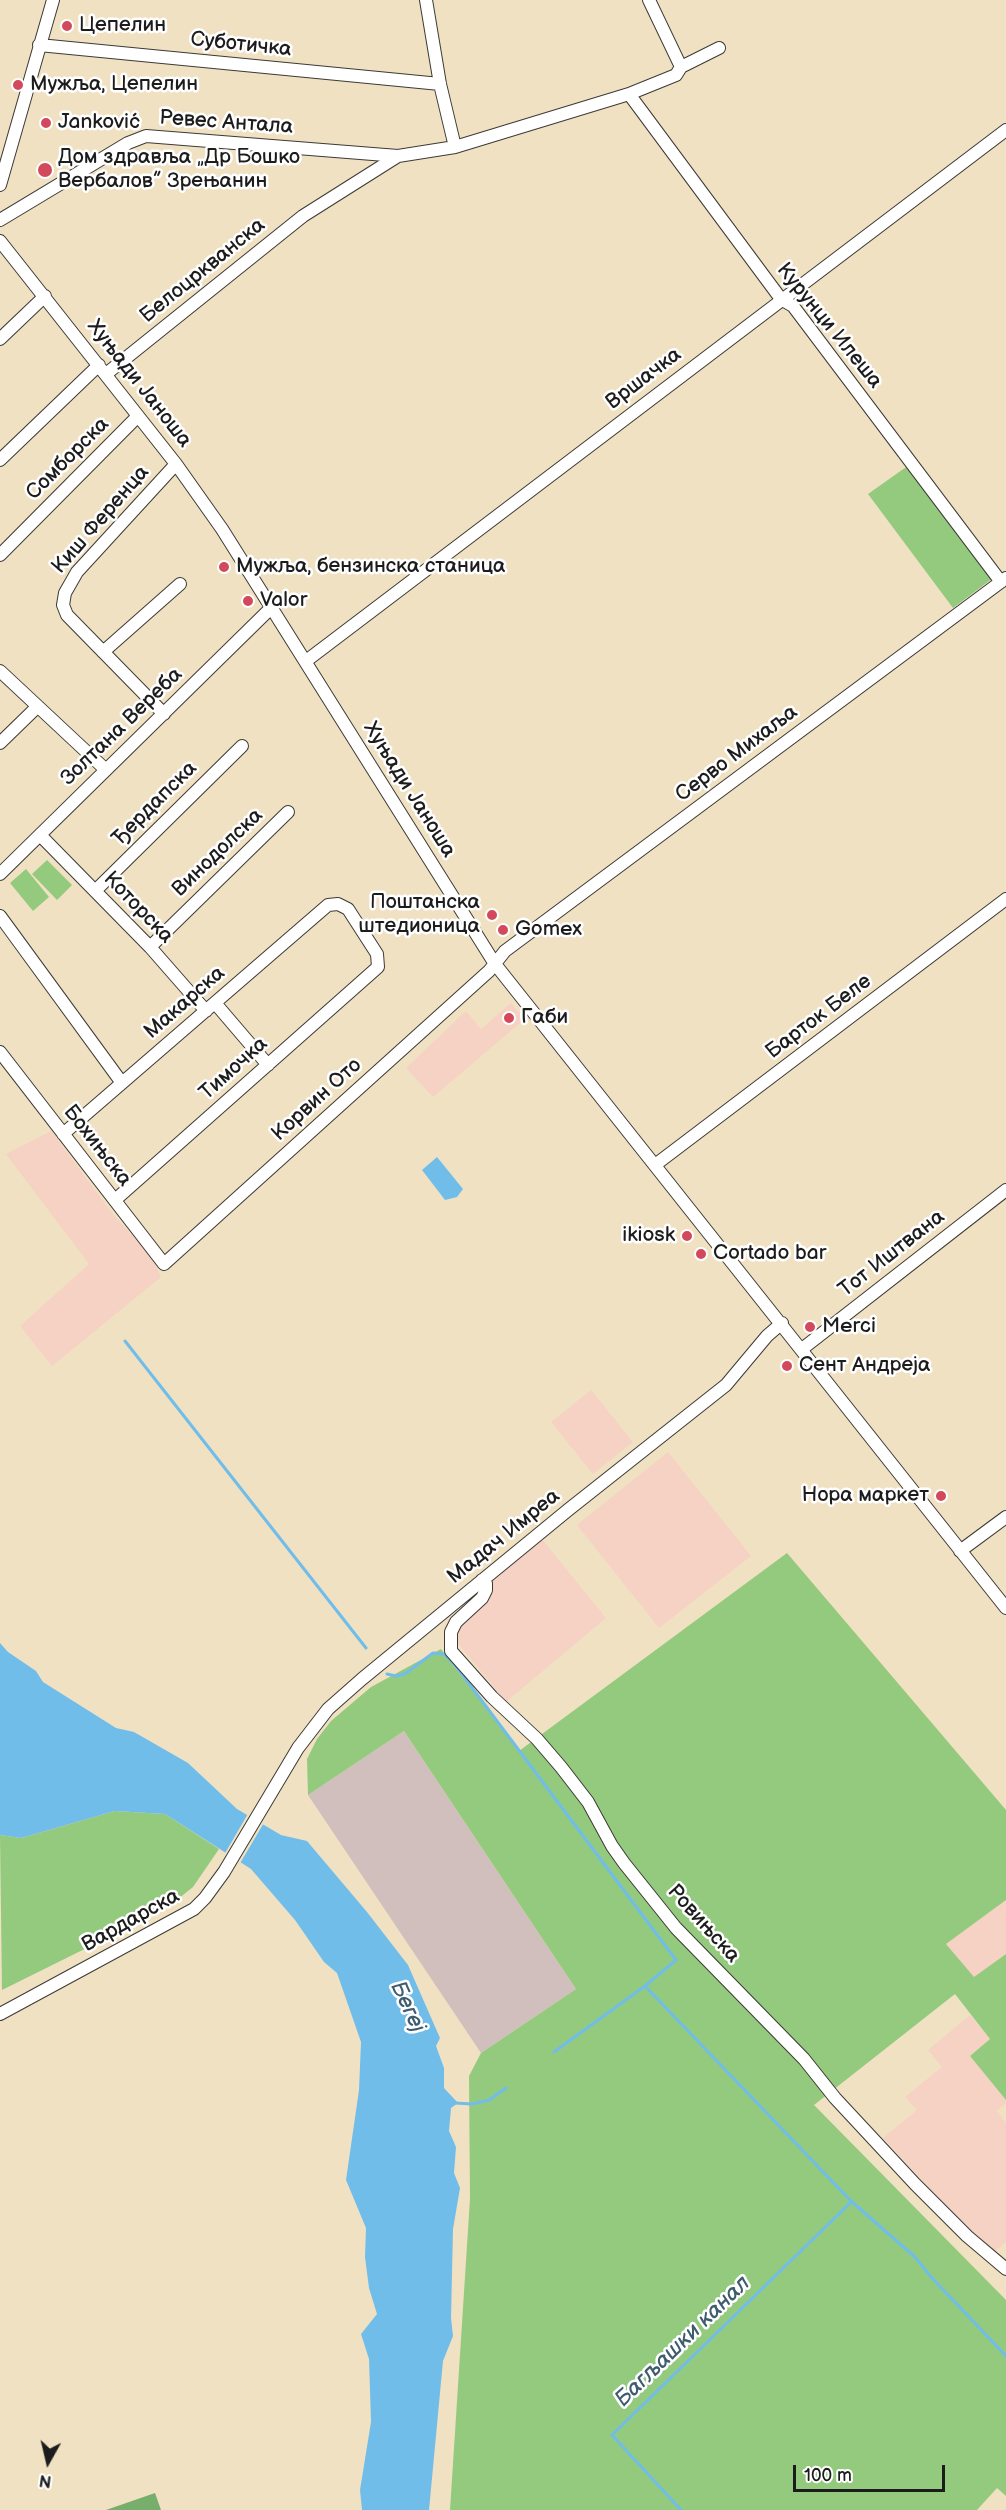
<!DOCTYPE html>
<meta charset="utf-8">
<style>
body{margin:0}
#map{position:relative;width:1006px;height:2510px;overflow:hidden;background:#f0e1c3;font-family:"Balsamiq Sans",sans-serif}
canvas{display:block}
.north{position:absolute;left:18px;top:2432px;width:60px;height:60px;-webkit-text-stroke:4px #fff;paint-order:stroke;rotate:188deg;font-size:16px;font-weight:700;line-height:24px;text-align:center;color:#1c1c1c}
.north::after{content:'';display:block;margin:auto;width:21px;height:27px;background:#1c1c1c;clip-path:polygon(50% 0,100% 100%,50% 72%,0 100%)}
.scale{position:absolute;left:793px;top:2465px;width:152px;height:27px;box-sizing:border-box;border:3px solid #1c1c1c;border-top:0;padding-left:8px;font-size:18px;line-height:21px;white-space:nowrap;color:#1c1c1c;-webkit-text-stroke:4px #fff;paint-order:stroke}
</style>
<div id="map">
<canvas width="1006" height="2510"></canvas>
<div class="north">N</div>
<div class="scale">100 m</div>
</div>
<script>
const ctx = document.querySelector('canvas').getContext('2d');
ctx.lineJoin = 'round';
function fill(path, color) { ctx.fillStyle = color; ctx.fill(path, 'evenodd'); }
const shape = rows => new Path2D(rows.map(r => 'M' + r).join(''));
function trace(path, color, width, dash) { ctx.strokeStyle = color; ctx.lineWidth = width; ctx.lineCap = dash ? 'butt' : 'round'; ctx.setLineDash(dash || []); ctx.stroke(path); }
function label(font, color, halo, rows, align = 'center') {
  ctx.font = font + ' "Balsamiq Sans",sans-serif'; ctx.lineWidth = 5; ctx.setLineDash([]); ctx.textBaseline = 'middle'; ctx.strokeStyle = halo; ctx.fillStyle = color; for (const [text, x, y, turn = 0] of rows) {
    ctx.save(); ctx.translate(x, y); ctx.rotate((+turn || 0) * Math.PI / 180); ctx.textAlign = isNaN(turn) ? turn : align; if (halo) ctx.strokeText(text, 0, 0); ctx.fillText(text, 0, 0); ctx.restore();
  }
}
const built = shape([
 [511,1003,525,1019,433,1097,406,1068,466,1011,481,1029],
 [51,1131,116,1218,151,1255,161,1277,52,1366,20,1326,89,1264,6,1154],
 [591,1390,633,1442,593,1474,551,1422],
 [668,1452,751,1556,659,1628,577,1525],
 [541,1538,606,1618,506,1702,452,1636,492,1587,492,1574],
 [1006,1900,1006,1954,974,1978,946,1944],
 [970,2015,990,2039,970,2056,1006,2100,1006,2103,997,2111,1006,2123,1006,2242,995,2251,955,2216,883,2138,917,2110,905,2097,942,2067,928,2050]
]);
const industrial = shape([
 [404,1731,576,1989,481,2053,308,1795]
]);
const green = shape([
 [909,465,993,578,953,608,868,494],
 [47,860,72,885,57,900,32,874],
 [26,869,49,897,33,911,10,883],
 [787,1553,1006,1810,1006,1900,946,1944,974,1977,1006,1954,1006,2100,970,2056,990,2039,955,1994,814,2105,1006,2300,1006,2496,997,2488,977,2510,450,2510,470,2199,469,2076,481,2053,576,1989,404,1731,308,1795,307,1759,317,1739,331,1721,371,1687,441,1649,519,1751],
 [115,1811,165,1814,219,1849,193,1887,173,1903,135,1924,2,1990,0,1835,21,1838]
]);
const forest = shape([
 [155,2493,161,2510,106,2510]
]);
const water = shape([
 [437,1157,463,1189,457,1197,445,1200,422,1170],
 [0,1643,8,1652,36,1671,43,1682,116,1728,134,1732,188,1763,237,1809,281,1835,307,1841,367,1912,408,1965,440,2038,436,2046,444,2068,444,2088,458,2103,451,2108,449,2131,456,2147,454,2173,460,2188,453,2229,451,2318,453,2336,443,2361,429,2510,362,2510,360,2490,371,2422,369,2359,361,2334,377,2314,369,2288,365,2257,366,2228,346,2180,359,2090,361,2042,337,1973,324,1962,295,1920,251,1869,165,1814,115,1811,21,1838,0,1835]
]);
const pier = shape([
 [249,1812,265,1821,239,1865,224,1855]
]);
const stream = shape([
 [125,1341,366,1648],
 [387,1674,396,1676,405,1674,433,1653,444,1654,455,1665,676,1960,645,1986],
 [554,2052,645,1986,851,2201,915,2257,931,2277,1006,2356],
 [455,2103,472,2104,489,2100,506,2088],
 [681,2510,612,2435,851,2202]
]);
const minor = shape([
 [426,0,440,84,455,147],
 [649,0,681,67],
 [39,45,440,84],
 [629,94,781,299,793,306,1001,582],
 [0,185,53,0],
 [0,220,128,143,146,136,398,156],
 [0,241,176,464,222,529,495,964,1006,1608],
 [0,339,45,296],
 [106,374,303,216,398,156,455,147,629,94,676,75,681,67,719,48],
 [0,460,99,365],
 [0,555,138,416],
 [103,652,180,584],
 [306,661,1006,130],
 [0,671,106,770],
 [164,714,67,615,63,605,65,593,77,572,176,464],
 [0,743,37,707],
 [40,835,150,947,206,1011],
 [0,874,272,607],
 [95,891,242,746],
 [0,916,122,1083],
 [150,947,288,812],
 [215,1003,268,1065],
 [0,1052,164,1264,489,971,505,951,1006,578],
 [63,1134,328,905,338,904,348,909,377,954,378,967,115,1200],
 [655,1165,1006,899],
 [802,1349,1006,1190],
 [960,1551,1006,1517],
 [482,1580,486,1583,486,1590,482,1598,456,1622,451,1632,451,1651,492,1697,537,1739,561,1767,588,1802,612,1846,624,1863,676,1928,804,2059,835,2098,915,2184,967,2236,1006,2269],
 [0,2014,194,1909,205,1898,224,1872,298,1748,328,1709,362,1679,568,1510,726,1385,767,1336,782,1323]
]);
const markers = [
 [67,26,6,"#d1495b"],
 [18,85,6,"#d1495b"],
 [46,123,6,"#d1495b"],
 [45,170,8,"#d1495b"],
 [224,567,6,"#d1495b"],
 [248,601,6,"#d1495b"],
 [492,915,6,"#d1495b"],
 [503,930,6,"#d1495b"],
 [509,1018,6,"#d1495b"],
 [687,1236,6,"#d1495b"],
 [701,1254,6,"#d1495b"],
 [810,1327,6,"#d1495b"],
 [787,1366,6,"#d1495b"],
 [941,1496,6,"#d1495b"]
];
const poiNames = [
 ["Цепелин",79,26],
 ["Мужља, Цепелин",30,85],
 ["Janković",58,123],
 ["Дом здравља „Др Бошко",58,158],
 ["Вербалов” Зрењанин",58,182],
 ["Мужља, бензинска станица",236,567],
 ["Valor",260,601],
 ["Поштанска",480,903,"right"],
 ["штедионица",480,927,"right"],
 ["Gomex",515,930],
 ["Габи",521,1018],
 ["ikiosk",675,1236,"right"],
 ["Cortado bar",713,1254],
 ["Merci",822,1327],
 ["Сент Андреја",799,1366],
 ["Нора маркет",929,1496,"right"]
];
const streetNames = [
 ["Суботичка",241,45,6],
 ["Ревес Антала",226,123,4],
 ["Белоцркванска",203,271,-39],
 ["Курунци Илеша",829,326,51],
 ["Вршачка",644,379,-37],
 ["Хуњади Јаноша",139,384,52],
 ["Сомборска",68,459,-45],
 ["Киш Ференца",101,520,-49],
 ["Золтана Вереба",122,727,-44],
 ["Серво Михаља",737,754,-37],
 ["Хуњади Јаноша",409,790,58],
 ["Ђердапска",155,804,-45],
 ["Винодолска",218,853,-44],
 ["Которска",138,908,46],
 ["Макарска",185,1003,-41],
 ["Барток Беле",819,1017,-37],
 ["Тимочка",234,1069,-42],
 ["Корвин Ото",317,1100,-42],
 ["Бохињска",97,1146,52],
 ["Тот Иштвана",892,1254,-38],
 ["Мадач Имреа",504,1537,-39],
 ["Вардарска",131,1921,-29],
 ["Ровињска",703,1924,48]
];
const waterNames = [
 ["Бегеј",407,2007,65],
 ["Багљашки канал",683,2342,-44]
];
fill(built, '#f5d2c3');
fill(industrial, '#d1bfbd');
fill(green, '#94ca7d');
fill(forest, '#77ae6c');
fill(water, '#71bdea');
fill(pier, '#f0e1c3');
trace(stream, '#71bdea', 3);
trace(minor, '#3c3a35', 14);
trace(minor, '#fff', 12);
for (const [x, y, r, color] of markers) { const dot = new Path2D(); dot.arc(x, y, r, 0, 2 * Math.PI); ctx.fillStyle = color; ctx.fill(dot); trace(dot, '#fff', 2); }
label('21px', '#1c1c1c', '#fff', poiNames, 'left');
label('21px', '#1c1c1c', '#fff', streetNames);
label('italic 22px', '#3e5c6e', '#fff', waterNames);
</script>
